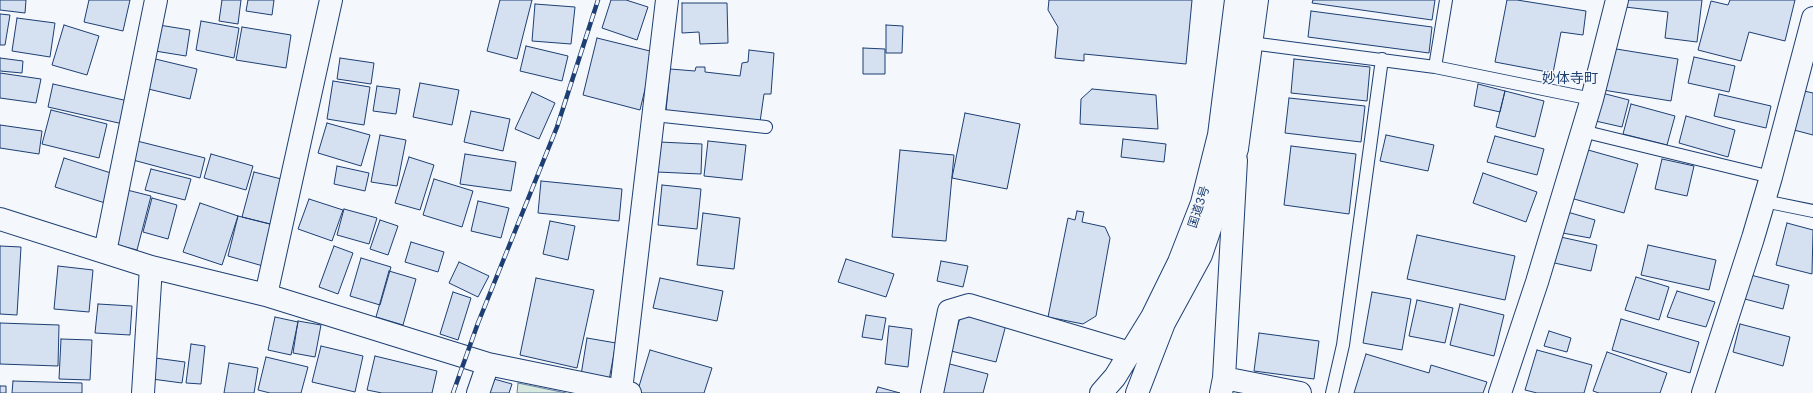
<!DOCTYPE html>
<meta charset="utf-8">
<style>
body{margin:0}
canvas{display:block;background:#f4f7fb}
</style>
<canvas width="1813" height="393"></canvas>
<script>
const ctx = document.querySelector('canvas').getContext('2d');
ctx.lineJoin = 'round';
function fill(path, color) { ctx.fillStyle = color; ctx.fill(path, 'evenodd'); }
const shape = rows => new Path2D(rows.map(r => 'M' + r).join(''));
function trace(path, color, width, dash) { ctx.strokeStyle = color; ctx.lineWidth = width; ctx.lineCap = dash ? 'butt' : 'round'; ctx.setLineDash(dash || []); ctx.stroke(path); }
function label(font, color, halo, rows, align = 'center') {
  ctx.font = font + ' Inter,"Noto Sans JP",sans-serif'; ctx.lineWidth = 3; ctx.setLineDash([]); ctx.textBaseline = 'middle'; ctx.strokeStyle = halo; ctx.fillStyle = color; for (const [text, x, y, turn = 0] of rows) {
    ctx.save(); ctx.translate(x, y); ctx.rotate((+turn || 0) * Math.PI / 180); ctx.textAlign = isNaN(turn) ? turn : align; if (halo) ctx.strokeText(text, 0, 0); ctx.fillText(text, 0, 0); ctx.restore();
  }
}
const green = shape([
 [518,383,566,393,517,393,518,383]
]);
const building = shape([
 [0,0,26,0,25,13,0,10,0,0],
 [89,0,130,0,123,31,84,22,89,0],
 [222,0,241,0,238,24,219,21,222,0],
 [248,0,274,0,272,15,246,11,248,0],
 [500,0,532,0,517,59,487,51,500,0],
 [611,0,626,0,648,7,637,40,602,28,611,0],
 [1049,0,1192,0,1186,64,1084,54,1084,61,1055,58,1058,27,1048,10,1049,0],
 [1313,0,1435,0,1432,20,1312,3,1313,0],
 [1507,0,1517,0,1586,11,1583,35,1561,32,1553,73,1495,62,1507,0],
 [1626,0,1702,0,1697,42,1665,38,1668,12,1625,7,1626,0],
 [1730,0,1795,0,1785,41,1749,32,1741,61,1698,50,1711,1,1728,5,1730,0],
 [682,3,727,3,728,43,700,44,699,32,682,33,682,3],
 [535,4,575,7,571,44,532,41,535,4],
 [1311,11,1432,27,1429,53,1308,37,1311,11],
 [0,14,10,15,5,45,0,45,0,14],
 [17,18,55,23,50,57,12,51,17,18],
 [201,21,239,28,234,58,196,50,201,21],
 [64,25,99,36,87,75,52,65,64,25],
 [159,25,190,30,186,56,155,51,159,25],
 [886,25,903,26,902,53,886,53,886,25],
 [242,27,291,35,286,68,236,60,242,27],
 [597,38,654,52,640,110,583,95,597,38],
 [526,46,568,56,562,81,520,71,526,46],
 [863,48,885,49,885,74,863,74,863,48],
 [1610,48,1678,59,1671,101,1603,90,1610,48],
 [749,50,774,53,771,94,764,94,760,122,666,111,670,69,695,71,696,67,705,67,705,72,740,76,742,63,748,62,749,50],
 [147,57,197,69,190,99,140,87,147,57],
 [1694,57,1735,66,1729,92,1688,83,1694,57],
 [0,58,23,61,22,73,0,71,0,58],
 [340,58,374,63,371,84,337,79,340,58],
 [1294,59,1370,67,1367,101,1291,93,1294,59],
 [0,73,41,79,36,103,0,98,0,73],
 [333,81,370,87,364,125,327,119,333,81],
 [420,83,459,90,452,125,413,117,420,83],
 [53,84,128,101,123,124,48,107,53,84],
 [1478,84,1505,91,1500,112,1474,106,1478,84],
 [377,86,400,89,396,114,373,111,377,86],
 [1092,89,1156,95,1158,129,1080,124,1081,99,1092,89],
 [1505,91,1544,101,1535,137,1496,127,1505,91],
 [1804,91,1813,93,1813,135,1794,130,1804,91],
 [532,92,555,103,539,139,515,129,532,92],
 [1598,92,1629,100,1622,127,1591,120,1598,92],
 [1719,94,1771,106,1766,128,1714,116,1719,94],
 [1289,98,1365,106,1361,142,1285,133,1289,98],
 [1631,104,1675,116,1667,145,1623,134,1631,104],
 [51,110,107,124,99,158,42,144,51,110],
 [471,111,510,119,503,151,464,142,471,111],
 [965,113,1020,124,1007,189,952,178,965,113],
 [1686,116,1735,130,1728,157,1679,143,1686,116],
 [327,123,370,135,361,166,318,153,327,123],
 [0,125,42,131,39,154,0,148,0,125],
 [380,135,406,140,397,186,371,182,380,135],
 [1386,135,1434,145,1428,171,1380,161,1386,135],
 [1495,136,1544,149,1537,175,1487,162,1495,136],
 [1123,139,1166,144,1164,162,1121,157,1123,139],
 [137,141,205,158,200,178,133,160,137,141],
 [708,141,746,145,742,180,704,176,708,141],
 [659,142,702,144,701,174,657,172,659,142],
 [1291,146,1356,154,1349,214,1284,205,1291,146],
 [1581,148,1638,164,1624,213,1567,197,1581,148],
 [900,150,954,155,946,241,892,237,900,150],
 [211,154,253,166,246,190,204,178,211,154],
 [465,154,516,162,511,191,460,184,465,154],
 [409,157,434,165,420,210,395,203,409,157],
 [64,158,114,174,105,203,55,187,64,158],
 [1662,159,1694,166,1687,196,1655,189,1662,159],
 [337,166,369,173,365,191,334,184,337,166],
 [151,169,191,179,185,200,145,190,151,169],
 [254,172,285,180,274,225,242,217,254,172],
 [1483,173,1537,192,1526,222,1473,203,1483,173],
 [434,179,473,191,462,227,423,215,434,179],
 [541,181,622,189,619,221,538,213,541,181],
 [662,185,701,189,697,229,658,225,662,185],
 [123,189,151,196,137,250,109,243,123,189],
 [152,198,177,205,168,239,143,232,152,198],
 [309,199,343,210,332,241,298,229,309,199],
 [478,201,509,208,501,238,471,231,478,201],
 [200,203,238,216,222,265,183,252,200,203],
 [344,209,377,218,369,244,337,235,344,209],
 [1077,211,1084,212,1082,222,1105,227,1110,238,1096,316,1083,324,1048,317,1068,218,1075,220,1077,211],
 [1564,211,1595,220,1590,238,1557,232,1564,211],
 [703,213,740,218,734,269,697,265,703,213],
 [238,216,274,225,263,266,228,256,238,216],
 [380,220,398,226,388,255,370,249,380,220],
 [550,221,575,226,568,260,543,254,550,221],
 [1787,223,1813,230,1812,274,1776,265,1787,223],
 [1417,235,1515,256,1505,300,1407,279,1417,235],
 [1556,236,1597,245,1591,271,1550,262,1556,236],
 [411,242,444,252,438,272,405,262,411,242],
 [1648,245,1716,260,1709,290,1641,275,1648,245],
 [0,246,21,247,17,315,0,314,0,246],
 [334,246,353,253,338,294,319,287,334,246],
 [361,258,391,267,380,305,350,296,361,258],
 [846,259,894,274,886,297,838,282,846,259],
 [941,261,968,266,963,287,937,281,941,261],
 [459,262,489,276,478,297,449,283,459,262],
 [58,266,93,270,89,312,54,309,58,266],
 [389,271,416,279,403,325,376,317,389,271],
 [1747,274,1789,285,1783,309,1741,298,1747,274],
 [1636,277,1669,287,1659,320,1625,310,1636,277],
 [536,278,594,290,577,368,520,355,536,278],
 [660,278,723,291,717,321,653,308,660,278],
 [1677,291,1715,302,1706,327,1667,317,1677,291],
 [453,292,471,298,458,340,440,334,453,292],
 [1372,292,1411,299,1402,350,1363,343,1372,292],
 [1417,300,1453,308,1445,343,1409,336,1417,300],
 [98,304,132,306,130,335,95,333,98,304],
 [1460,304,1504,315,1494,356,1450,345,1460,304],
 [962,310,1007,321,996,362,951,351,962,310],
 [866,315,886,318,882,340,862,337,866,315],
 [275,317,298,322,291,355,268,350,275,317],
 [1621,319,1699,342,1690,373,1612,350,1621,319],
 [298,321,321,325,315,357,293,353,298,321],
 [0,323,59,325,58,366,0,364,0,323],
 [1740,324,1790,337,1783,366,1733,352,1740,324],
 [889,326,912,329,908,367,885,364,889,326],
 [1549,331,1571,338,1567,352,1544,346,1549,331],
 [1259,333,1319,341,1314,379,1254,371,1259,333],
 [587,338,616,343,609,380,581,375,587,338],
 [61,339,92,340,90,380,59,379,61,339],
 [191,344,205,346,201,384,186,383,191,344],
 [321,346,363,356,355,392,312,382,321,346],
 [650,350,712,368,704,393,637,393,650,350],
 [1537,350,1592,365,1584,393,1537,393,1525,390,1537,350],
 [1607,352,1667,373,1660,393,1599,393,1593,391,1607,352],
 [1366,354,1429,373,1431,365,1487,382,1483,393,1354,393,1366,354],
 [375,356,437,371,432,393,382,393,367,390,375,356],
 [266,357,308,367,301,393,270,393,258,390,266,357],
 [155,358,185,362,182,383,152,379,155,358],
 [229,363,258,368,254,393,224,393,229,363],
 [946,363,988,374,983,393,939,393,946,363],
 [494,379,512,384,509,393,489,393,494,379],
 [13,381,82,383,82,393,12,393,13,381],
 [0,386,6,386,6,393,0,393,0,386],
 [878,387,900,393,876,393,878,387]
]);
const service = shape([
 [1251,43,1435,67,1592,99],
 [1435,67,1446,0],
 [654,115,766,127],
 [1582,131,1771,177],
 [1764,201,1813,211],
 [1332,393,1343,345,1382,59]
]);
const minor = shape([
 [0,219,151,267,266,295,488,364,630,393],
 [105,252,156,0],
 [266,295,331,0],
 [1224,378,1300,393],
 [621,390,667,0],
 [143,393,151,267],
 [478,393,488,364],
 [932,393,949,311,969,305,1130,353],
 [1221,393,1224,378,1236,160],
 [1500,393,1537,282,1592,99,1617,0],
 [1703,393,1753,238,1771,177,1813,18]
]);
const trunk = shape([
 [1101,393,1115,377,1152,317,1179,262,1202,203,1219,135,1236,0],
 [1137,393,1164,323,1201,255,1237,149,1257,0]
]);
const rail = shape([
 [453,393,478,323,557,127,598,0]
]);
const streetNames = [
 ["国道3号",1199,207,-72]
];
const quarterNames = [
 ["妙体寺町",1570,79]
];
fill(green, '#d7e8df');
trace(green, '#687fa3', 1);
fill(building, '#d5e0f0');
trace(building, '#1d3f73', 1);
trace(service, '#1d3f73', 14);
trace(minor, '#1d3f73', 24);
trace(trunk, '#1d3f73', 24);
trace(service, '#f4f7fb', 12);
trace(minor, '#f4f7fb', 22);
trace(trunk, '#f4f7fb', 22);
trace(rail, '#1d3f73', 4.5);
trace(rail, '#f4f7fb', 3, [9]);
label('12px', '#1d3f73', '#f4f7fb', streetNames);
label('14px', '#1d3f73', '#f4f7fb', quarterNames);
</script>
